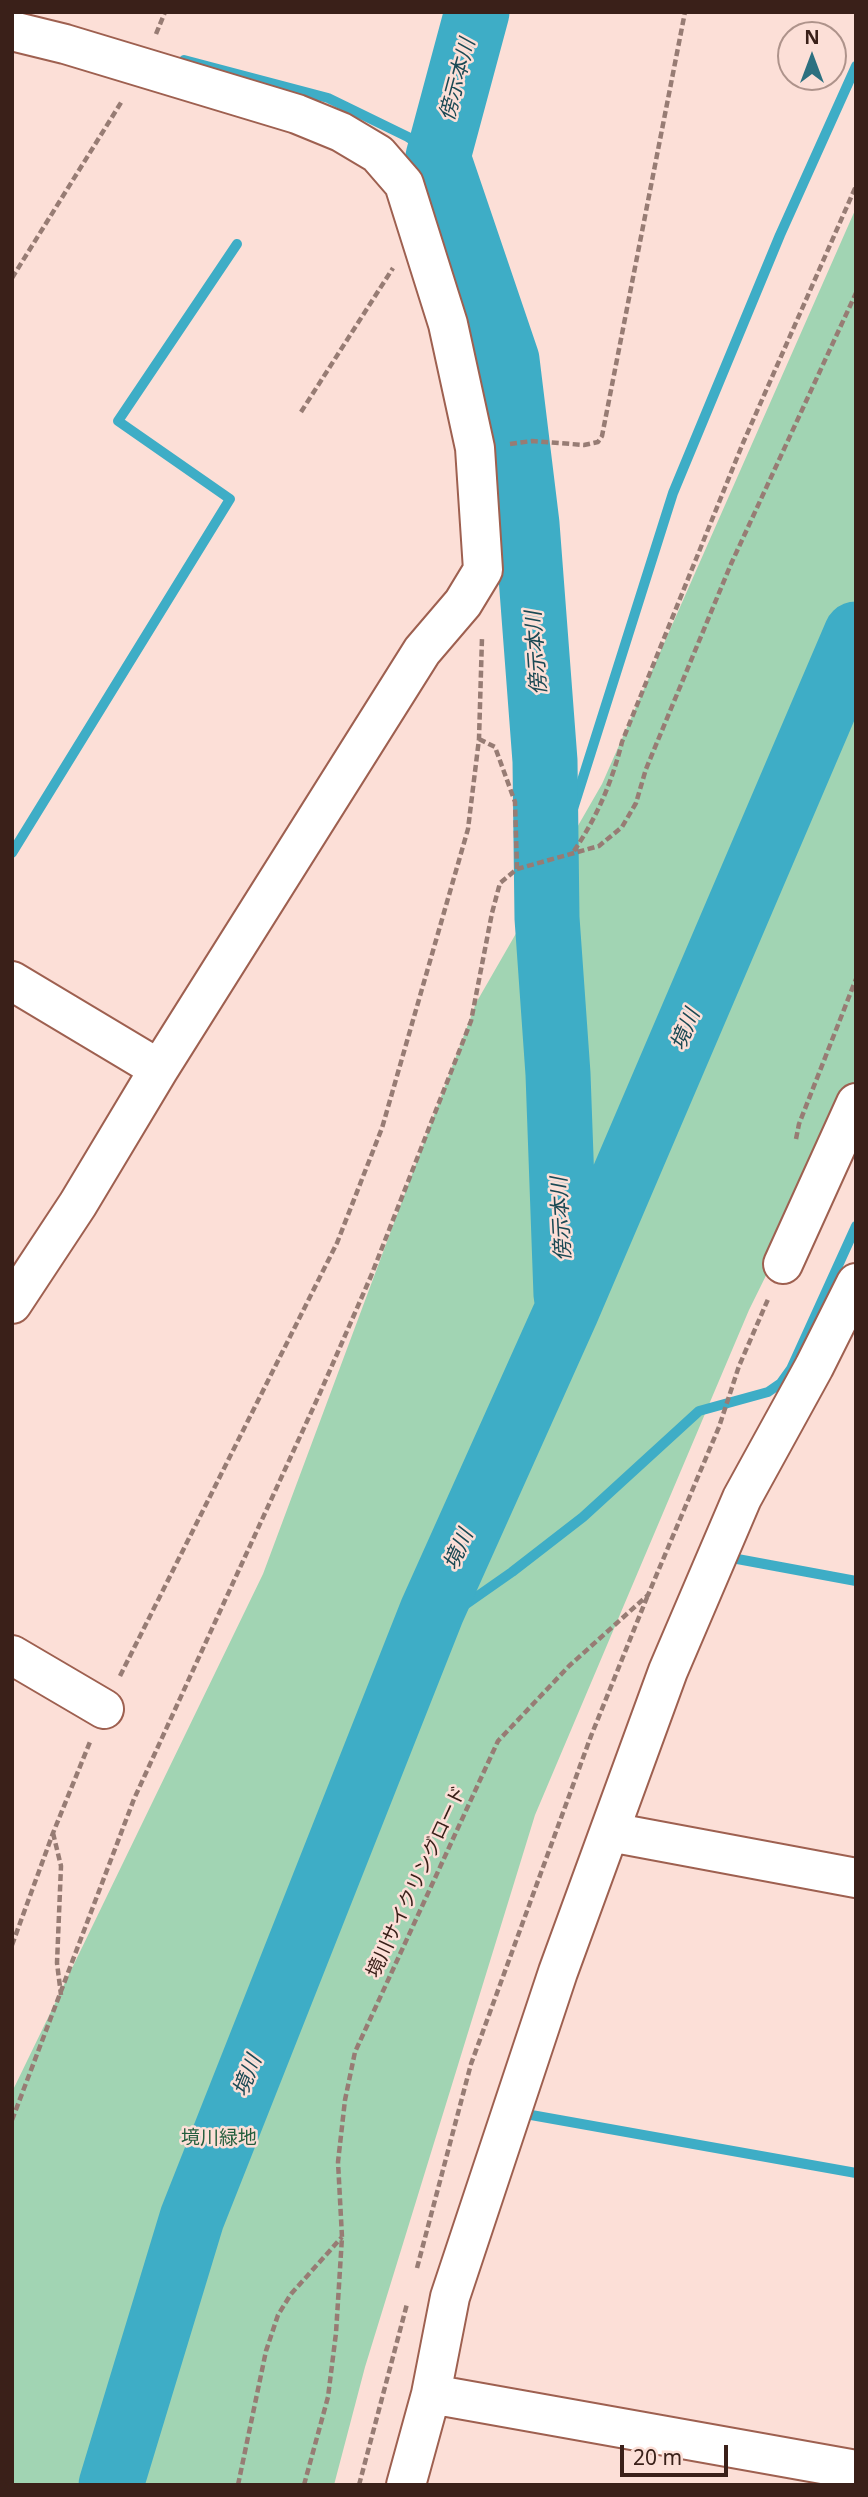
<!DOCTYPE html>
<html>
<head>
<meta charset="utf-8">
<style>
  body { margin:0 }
  #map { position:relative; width:868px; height:2497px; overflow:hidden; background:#fcdfd7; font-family:"Noto Sans",sans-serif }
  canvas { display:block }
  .frame { position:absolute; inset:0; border:14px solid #3a2019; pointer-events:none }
  .north { position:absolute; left:777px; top:21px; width:70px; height:70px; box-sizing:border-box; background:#fcdfd7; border:2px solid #ae938b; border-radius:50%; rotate:0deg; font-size:19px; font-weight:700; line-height:28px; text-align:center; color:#3a2019 }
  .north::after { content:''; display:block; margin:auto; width:24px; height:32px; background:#2c7080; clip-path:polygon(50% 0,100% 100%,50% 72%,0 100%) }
  .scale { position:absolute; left:620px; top:2445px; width:108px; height:32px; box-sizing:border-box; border:4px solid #3a2019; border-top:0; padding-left:9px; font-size:21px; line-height:24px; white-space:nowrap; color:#3a2019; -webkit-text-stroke:5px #fcdfd7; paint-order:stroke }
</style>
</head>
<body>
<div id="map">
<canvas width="868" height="2497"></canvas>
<div class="frame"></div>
<div class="north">N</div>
<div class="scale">20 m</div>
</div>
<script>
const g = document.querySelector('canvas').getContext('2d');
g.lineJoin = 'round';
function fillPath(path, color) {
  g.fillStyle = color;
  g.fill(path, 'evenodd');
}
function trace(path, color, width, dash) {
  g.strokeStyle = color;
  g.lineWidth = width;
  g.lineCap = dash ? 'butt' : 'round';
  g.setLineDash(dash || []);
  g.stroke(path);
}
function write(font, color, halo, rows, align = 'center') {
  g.font = font + ' "Noto Sans","Noto Sans JP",sans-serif';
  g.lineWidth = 5;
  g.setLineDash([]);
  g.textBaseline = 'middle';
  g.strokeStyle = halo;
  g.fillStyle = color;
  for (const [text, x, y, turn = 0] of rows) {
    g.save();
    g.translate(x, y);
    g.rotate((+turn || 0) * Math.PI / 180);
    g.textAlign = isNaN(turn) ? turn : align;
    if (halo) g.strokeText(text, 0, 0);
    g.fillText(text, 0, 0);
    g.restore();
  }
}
const green = new Path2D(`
  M856,208V1093L749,1310L535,1815L365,2367L334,2485H12V2092L263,1574L476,1003L602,784Z`);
const stream = new Path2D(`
  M184,60L328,98L408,137L438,157
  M544,820L559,822L573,809L673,493L780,235L856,66
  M12,853L230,499L118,421L237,244
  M732,1558L856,1581
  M422,1635L512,1572L583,1517L699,1411L768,1392L781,1383L791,1369L856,1226
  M520,2113L856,2173`);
const river = new Path2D(`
  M477,12L438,157L507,360L527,524L545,761L547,918L558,1074L566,1295
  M111,2485L192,2218L432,1611L567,1310L856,634`);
const path = new Path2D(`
  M156,34L165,12
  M12,278L122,101
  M301,412L393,268
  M510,444L532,441L584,445L598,442L602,436L685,12
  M479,739L495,747L515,802L517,869
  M574,851C597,817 612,782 622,742L743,443L856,186
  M796,1139L799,1124L856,979
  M120,1676L337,1243L382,1128L468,829L479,739L482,638
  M53,1833L61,1866L57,1963L61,1995
  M12,1945L53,1833L90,1742
  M12,2120L134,1799L320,1393L371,1276L471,1021L492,913L500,883L517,869L599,846L622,827L636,803L646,769L731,564L856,293
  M417,2268L471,2064L591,1736L648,1595
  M238,2485L266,2351L278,2315L291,2294L342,2237
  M304,2485L328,2397L336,2333L342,2237L338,2162L345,2100L355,2052L498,1741L569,1666L648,1595L719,1427L739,1366L769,1297
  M359,2485L407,2304`);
const minor = new Path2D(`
  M12,31L65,44L297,114L341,132L378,154L404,184L448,324L475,448L483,570L463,603L422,651L159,1069L78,1204L12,1304
  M12,981L159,1069
  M783,1264L856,1103
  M12,1655L104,1709
  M610,1832L856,1878
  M431,2394L856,2470
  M406,2485L431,2394L450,2297L558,1972L668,1671L742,1498L814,1367L856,1283`);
const streetNames = [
  ["境川サイクリングロード",417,1882,-65]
];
const parkNames = [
  ["境川緑地",219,2139]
];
const waterNames = [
  ["傍示本川",458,80,-75],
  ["傍示本川",537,653,-94],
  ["境川",686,1030,-67],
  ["傍示本川",562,1219,-93],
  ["境川",459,1550,-66],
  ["境川",248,2076,-68]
];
fillPath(green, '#a1d4b3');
trace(stream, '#3eadc6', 10);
trace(river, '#3eadc6', 65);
trace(minor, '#9e6050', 42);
trace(path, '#977c74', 4.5, [7, 3.5]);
trace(minor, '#fff', 38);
write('19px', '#3a2019', '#fcdfd7', streetNames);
write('19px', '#255e3e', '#fcdfd7', parkNames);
write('italic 21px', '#1a4954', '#fcdfd7', waterNames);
</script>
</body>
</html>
